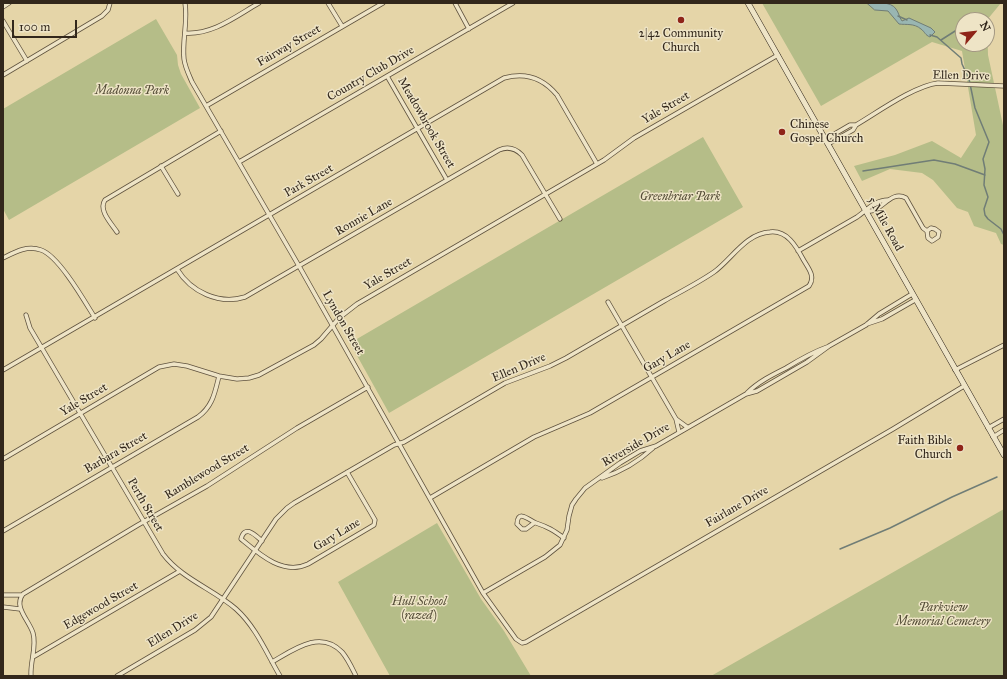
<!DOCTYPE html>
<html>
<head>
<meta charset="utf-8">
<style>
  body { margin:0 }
  #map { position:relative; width:1007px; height:679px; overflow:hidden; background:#e5d5a8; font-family:"IM FELL Great Primer",serif }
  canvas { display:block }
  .frame { position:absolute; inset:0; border:4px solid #32271b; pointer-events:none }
  .north { position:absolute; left:955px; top:12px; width:40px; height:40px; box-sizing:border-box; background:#eee4c6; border:1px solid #a39882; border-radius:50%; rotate:62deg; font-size:11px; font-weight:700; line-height:16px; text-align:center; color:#32271b }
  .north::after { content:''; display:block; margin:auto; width:14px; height:18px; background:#8f2418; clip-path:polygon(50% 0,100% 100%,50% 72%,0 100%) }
  .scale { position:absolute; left:12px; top:20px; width:65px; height:18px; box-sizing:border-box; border:2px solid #32271b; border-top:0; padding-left:5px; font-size:12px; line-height:14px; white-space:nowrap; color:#32271b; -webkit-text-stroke:3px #eee4c6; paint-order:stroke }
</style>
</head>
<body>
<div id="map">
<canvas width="1007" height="679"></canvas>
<div class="frame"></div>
<div class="north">N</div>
<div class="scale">100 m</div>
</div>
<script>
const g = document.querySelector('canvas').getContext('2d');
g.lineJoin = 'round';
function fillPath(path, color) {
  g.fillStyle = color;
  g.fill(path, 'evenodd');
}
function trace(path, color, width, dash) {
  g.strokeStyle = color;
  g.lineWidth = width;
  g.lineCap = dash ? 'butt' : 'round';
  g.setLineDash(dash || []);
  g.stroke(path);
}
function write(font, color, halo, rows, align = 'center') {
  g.font = font + ' "IM FELL Great Primer",serif';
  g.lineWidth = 3;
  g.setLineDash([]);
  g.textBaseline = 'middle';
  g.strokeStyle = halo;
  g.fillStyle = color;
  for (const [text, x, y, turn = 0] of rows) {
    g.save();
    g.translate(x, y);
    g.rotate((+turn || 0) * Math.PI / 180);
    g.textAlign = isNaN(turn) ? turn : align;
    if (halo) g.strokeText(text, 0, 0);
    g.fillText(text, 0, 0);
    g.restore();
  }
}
const green = new Path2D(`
  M762,3H1001L987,20L988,55L1004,130V245L1001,244L996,233L974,226L968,212L957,208L933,180L922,173L890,169L862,181L854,166L895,155L932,141L961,158L976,135L962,51L932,42L821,106ZM963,20H987V44H963Z
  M156,19L177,55L178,65L181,74L200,108L9,220L3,209V109Z
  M703,137L743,207L389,413L350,343Z
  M1004,509V676H711Z
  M437,523L481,599L504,631L531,676H390L338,582Z`);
const water = new Path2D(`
  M867,3C876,3 891,1 896,9C899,13 899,17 902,21L909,18L931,28L935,32L930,37C925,35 925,32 921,29C914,23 906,25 899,24L888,11L875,10Z`);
const stream = new Path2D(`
  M898,16L907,20
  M930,35L937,37L961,58L962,64L969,79L975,108L989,142L983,159L985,169L984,185L988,197L984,209L985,215L988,219L1001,229L1004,235
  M941,40L963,26
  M863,171L934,160L955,164L985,175
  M840,549L890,528L952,497L997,477`);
const minor = new Path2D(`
  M185,3C188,22 182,40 184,59C185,67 189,75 192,82L299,266L483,593L516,639L522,643L526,642L893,429L964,386
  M328,3L342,26
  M455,3L469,29
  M3,7L9,3
  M3,21L27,61
  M185,33C213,35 236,16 259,3
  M3,75L102,16L108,10L110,3
  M387,76L447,180
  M206,106L383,3
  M856,125C878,112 914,86 938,83L1004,86
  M826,139L850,125H856L853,130L828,144
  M239,162L513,3
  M161,166L178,194
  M866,211C881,214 890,189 906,198L923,228L927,231L928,238L932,241L938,237L939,232L935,229L931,228L927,231
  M117,232C111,223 98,210 105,200L221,131
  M798,251L857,217C867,210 875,200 888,200
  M3,258C15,252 27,245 41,250C59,256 85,302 95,318
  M177,269C191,292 219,305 245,297L499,150C508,146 515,148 522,155L560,219
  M608,302L676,419
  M26,315L30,328L163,554C182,579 213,589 236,609C256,627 267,654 280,676
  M867,324L882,319L915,300
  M3,370L504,78C525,72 543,78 557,95L597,164
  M955,370L1004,345
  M747,393C758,382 772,375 786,368C799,360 813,352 827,347
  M988,428L1004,419
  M679,432L676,419L687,427
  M993,437L1004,430
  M3,459L159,367L174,364L187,366L219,376L237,379L249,378L259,375L314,345L321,339L339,318L357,304L604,160L634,138L778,55
  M602,478C620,472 639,461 653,448
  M534,523L526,529H522L517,524C518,508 530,521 536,523C548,527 553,530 564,538
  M3,531L198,417C213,406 215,392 219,376
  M262,541C255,535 245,524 241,539C259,554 283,576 308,564L374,525L375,520L347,472
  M483,593L545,557L560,545L567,530L569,516L572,505L576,499L585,488L620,463L640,451L656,446L746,394L757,391L807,362L829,346L866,325L879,314L912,294
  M3,595H22
  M3,607L20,609
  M33,657L180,571
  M272,662C293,650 320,629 342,652C348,659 352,668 356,676
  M31,676C30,661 37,647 33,633C29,620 13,607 23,594L138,525L207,486L297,428L368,387
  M117,676L195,630L211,617L276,519L287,508L294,503L394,445L404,442L505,383L550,366L566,358C599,339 631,320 664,301C680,292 698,283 714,272C731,260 746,233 770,232C787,230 796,246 803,259C808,268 816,276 809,286L590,413L534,437L430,498`);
const secondary = new Path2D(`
  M748,3L1004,455`);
const markers = [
  [681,20,4,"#8f2418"],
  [782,132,4,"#8f2418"],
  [960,448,4,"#8f2418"]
];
const poiNames = [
  ["2|42 Community",681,34],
  ["Church",681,48],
  ["Chinese",790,125,"left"],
  ["Gospel Church",790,139,"left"],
  ["Faith Bible",952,441,"right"],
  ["Church",952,455,"right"]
];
const streetNames = [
  ["Fairway Street",289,46,-30],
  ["Country Club Drive",371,74,-30],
  ["Ellen Drive",961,76,1],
  ["Yale Street",666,108,-30],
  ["Meadowbrook Street",426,123,60],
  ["Park Street",309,181,-30],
  ["Ronnie Lane",364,217,-30],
  ["5 Mile Road",885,224,61],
  ["Yale Street",388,274,-30],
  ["Lyndon Street",343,323,60],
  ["Gary Lane",667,357,-30],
  ["Ellen Drive",519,368,-23],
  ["Yale Street",84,400,-31],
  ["Riverside Drive",636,445,-30],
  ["Barbara Street",116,453,-30],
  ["Ramblewood Street",207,472,-31],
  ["Perth Street",145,505,60],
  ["Fairlane Drive",737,507,-30],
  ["Gary Lane",337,535,-31],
  ["Edgewood Street",101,606,-30],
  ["Ellen Drive",173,630,-32]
];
const parkNames = [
  ["Madonna Park",132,91],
  ["Greenbriar Park",680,197],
  ["Hull School",419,602],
  ["(razed)",419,616],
  ["Parkview",943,608],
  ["Memorial Cemetery",943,622]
];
fillPath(green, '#b5bd88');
fillPath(water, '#99b6b2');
trace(water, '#707d76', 1);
trace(stream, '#707d76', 1.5);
trace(minor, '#5f523e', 5);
trace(secondary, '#32271b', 6);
trace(minor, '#eee4c6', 3.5);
trace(secondary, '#eee4c6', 5);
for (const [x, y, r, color] of markers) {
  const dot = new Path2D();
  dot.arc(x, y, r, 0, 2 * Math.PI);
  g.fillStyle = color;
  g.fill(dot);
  trace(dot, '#eee4c6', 1.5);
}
write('12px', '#32271b', '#eee4c6', poiNames);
write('12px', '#32271b', '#eee4c6', streetNames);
write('italic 12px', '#534c36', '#eee4c6', parkNames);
</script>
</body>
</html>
